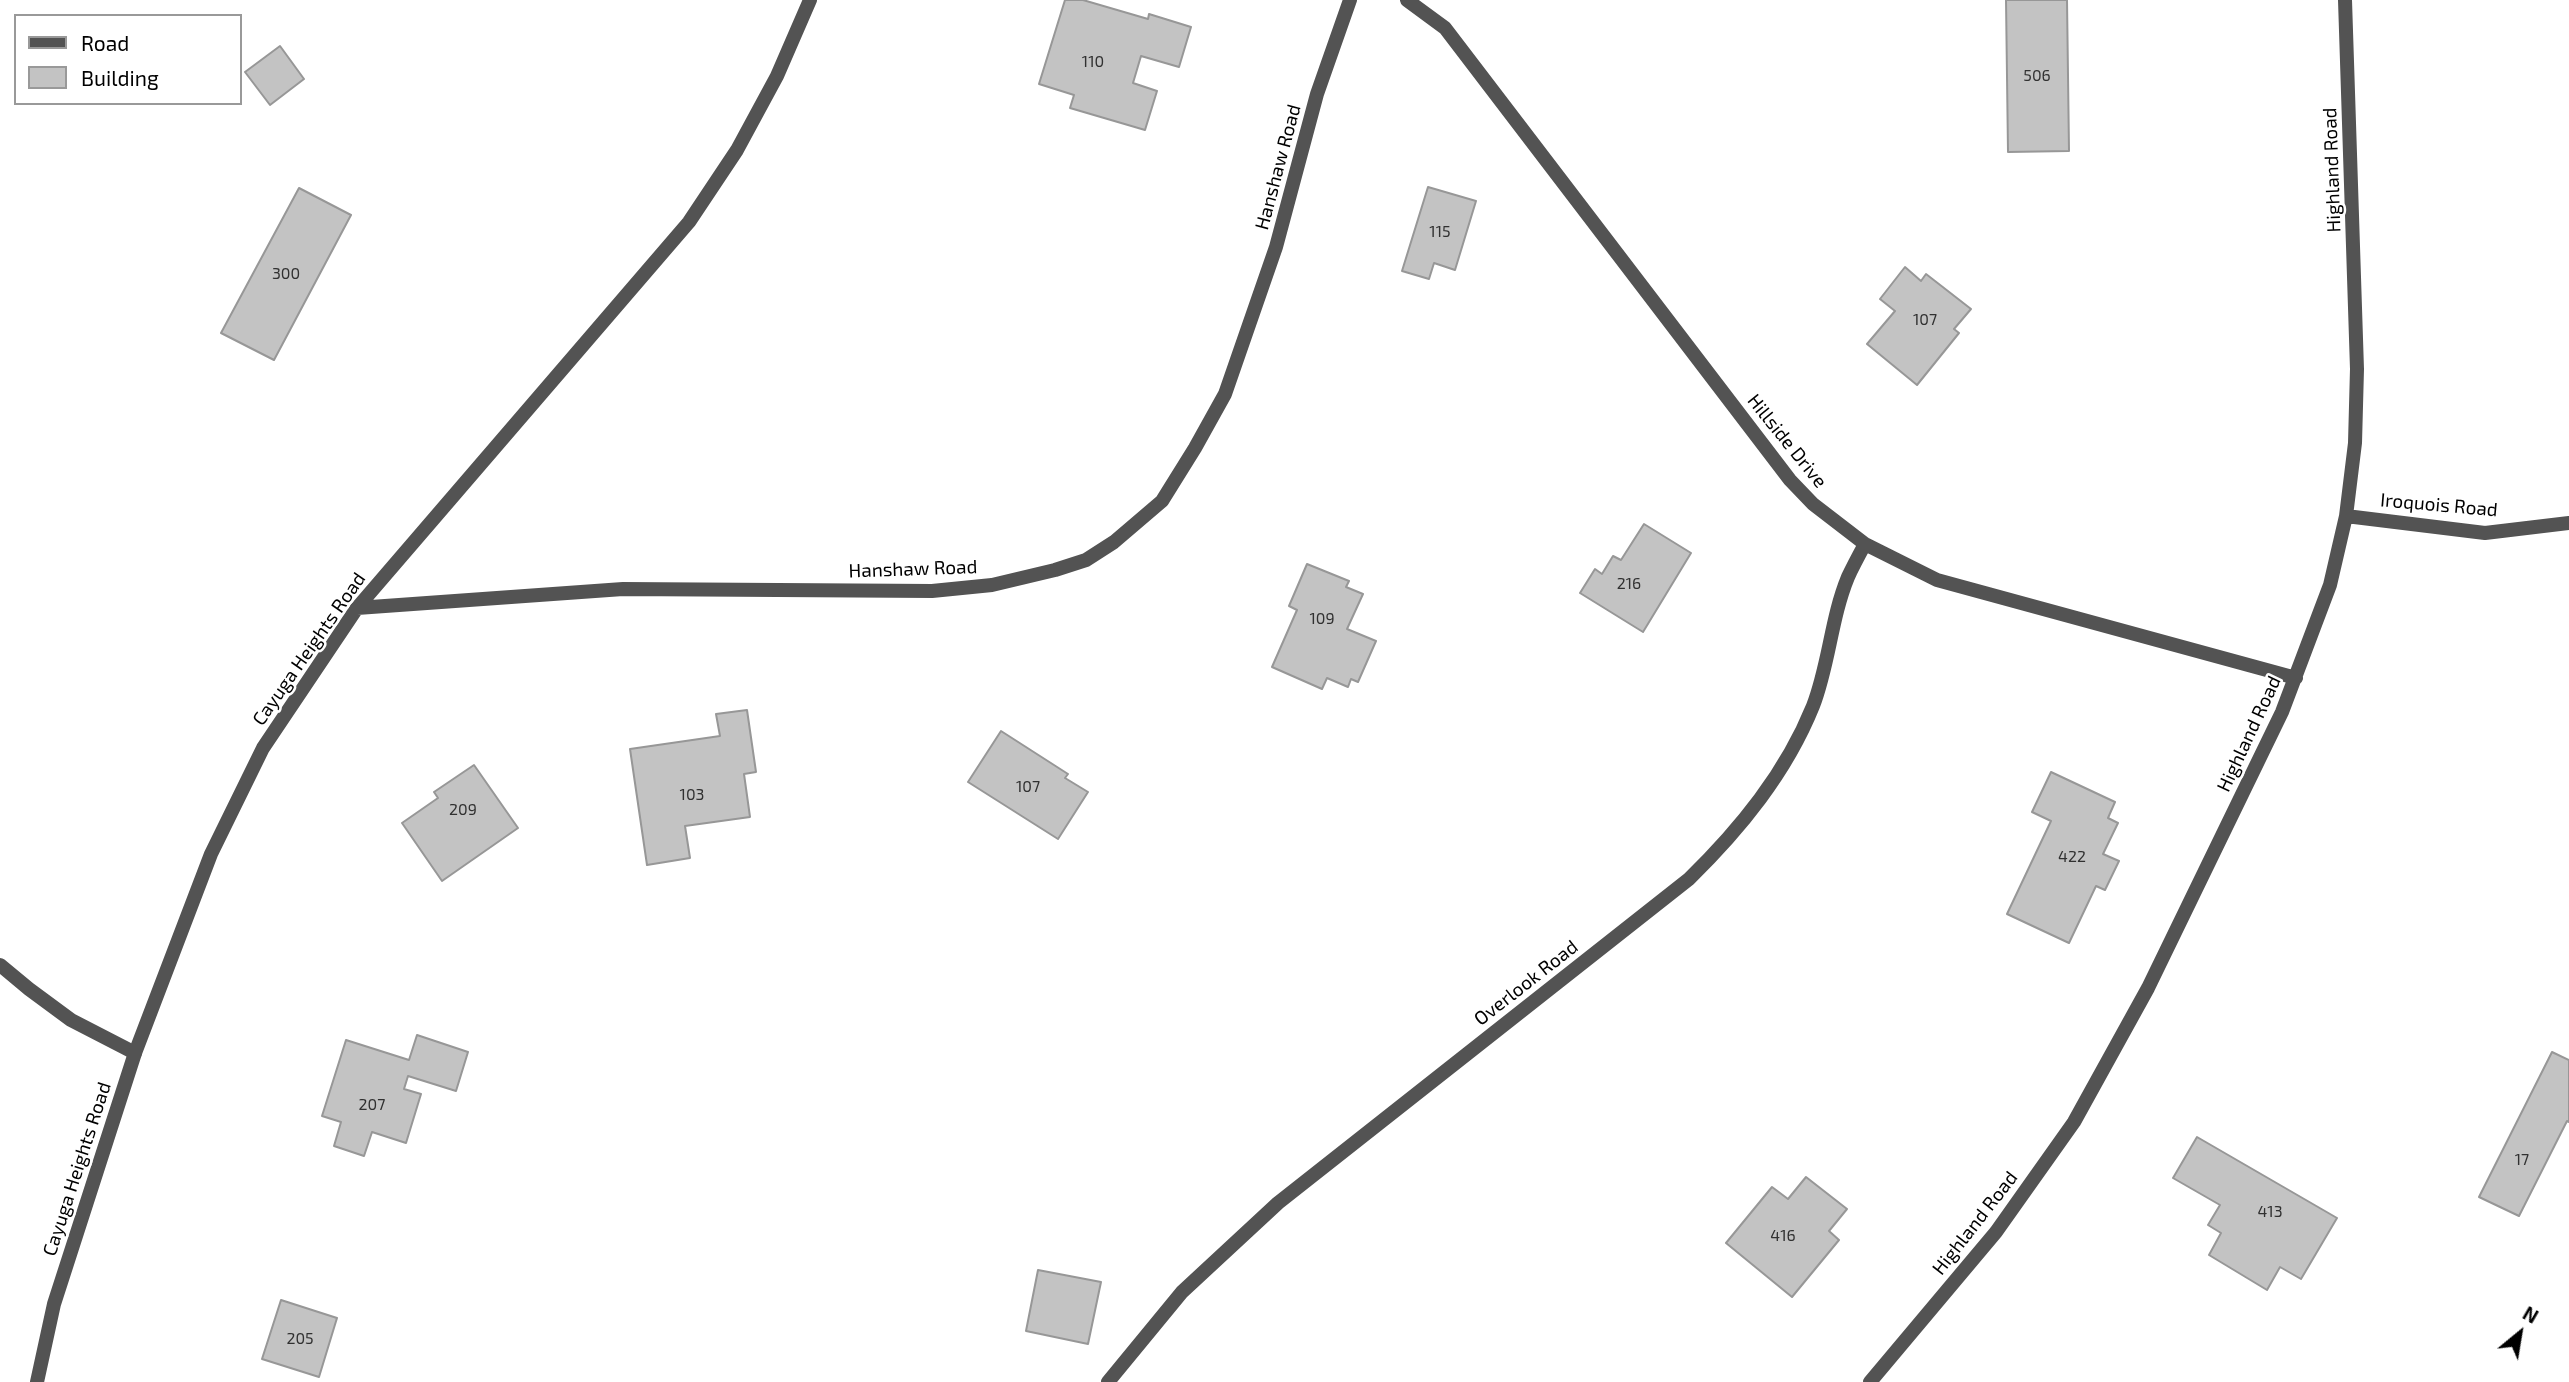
<!DOCTYPE html>
<html>
<head>
<meta charset="utf-8">
<style>
  body { margin:0 }
  #map { position:relative; width:2569px; height:1382px; overflow:hidden; background:#fff; font-family:"Exo 2",sans-serif }
  canvas { display:block }
  .legend { position:absolute; left:14px; top:14px; width:228px; height:91px; box-sizing:border-box; background:#fff; border:2px solid #999; margin:0; padding:9px 12px; list-style:none; font-size:21px; color:#000 }
  .legend li { display:flex; align-items:center; gap:14px; height:35px }
  .legend b { width:35px; border:2px solid #999 }
  .north { position:absolute; left:2485px; top:1298px; width:70px; height:70px; -webkit-text-stroke:5px #fff; paint-order:stroke; rotate:30deg; font-size:19px; font-weight:700; line-height:28px; text-align:center; color:#000 }
  .north::after { content:''; display:block; margin:auto; width:24px; height:32px; background:#000; clip-path:polygon(50% 0,100% 100%,50% 72%,0 100%) }
</style>
</head>
<body>
<div id="map">
<canvas width="2569" height="1382"></canvas>
<ul class="legend">
<li><b style="height:9px;background:#535353"></b>Road</li>
<li><b style="height:19px;background:#c3c3c3"></b>Building</li>
</ul>
<div class="north">N</div>
</div>
<script>
const g = document.querySelector('canvas').getContext('2d');
g.lineJoin = 'round';
function fillPath(path, color) {
  g.fillStyle = color;
  g.fill(path, 'evenodd');
}
function trace(path, color, width, dash) {
  g.strokeStyle = color;
  g.lineWidth = width;
  g.lineCap = dash ? 'butt' : 'round';
  g.setLineDash(dash || []);
  g.stroke(path);
}
function write(font, color, halo, rows, align = 'center') {
  g.font = font + ' "Exo 2",sans-serif';
  g.lineWidth = 5;
  g.setLineDash([]);
  g.textBaseline = 'middle';
  g.strokeStyle = halo;
  g.fillStyle = color;
  for (const [text, x, y, turn = 0] of rows) {
    g.save();
    g.translate(x, y);
    g.rotate((+turn || 0) * Math.PI / 180);
    g.textAlign = isNaN(turn) ? turn : align;
    if (halo) g.strokeText(text, 0, 0);
    g.fillText(text, 0, 0);
    g.restore();
  }
}
const building = new Path2D(`
  M1065,0H1083L1148,19L1149,14L1191,27L1179,67L1141,56L1133,83L1157,91L1145,130L1070,108L1074,95L1039,84Z
  M2006,0H2067L2069,151L2008,152Z
  M280,46L304,79L270,105L245,72Z
  M1428,187L1476,201L1455,270L1434,263L1429,279L1402,271Z
  M299,188L351,215L274,360L221,333Z
  M1905,267L1921,281L1926,274L1971,309L1954,329L1959,333L1917,385L1867,344L1895,311L1880,299Z
  M1644,524L1691,553L1643,632L1580,593L1595,569L1602,574L1613,556L1621,560Z
  M1307,564L1349,581L1346,587L1363,594L1347,629L1376,641L1358,682L1351,679L1348,687L1327,678L1322,689L1272,667L1297,610L1289,606Z
  M747,710L756,772L744,774L750,817L685,826L690,858L647,865L630,749L720,736L716,714Z
  M1001,731L1068,774L1065,778L1088,792L1058,839L968,782Z
  M474,765L518,828L442,881L402,823L438,798L434,792Z
  M2051,772L2115,802L2108,818L2118,823L2103,854L2119,861L2105,890L2096,886L2069,943L2007,914L2051,821L2032,812Z
  M417,1035L468,1052L456,1091L408,1076L404,1089L421,1094L406,1143L372,1132L364,1156L334,1146L341,1122L322,1116L346,1040L409,1060Z
  M2552,1052L2569,1060V1122L2567,1121L2519,1216L2479,1197Z
  M2197,1137L2337,1218L2301,1279L2280,1267L2267,1290L2209,1255L2221,1233L2208,1225L2220,1205L2173,1178Z
  M1806,1177L1847,1209L1829,1231L1839,1240L1792,1297L1726,1243L1772,1187L1788,1199Z
  M1038,1270L1101,1282L1088,1344L1026,1331Z
  M281,1300L337,1318L319,1377L262,1359Z`);
const minor = new Path2D(`
  M1407,0L1445,28L1790,480L1813,504L1865,544L1937,580L2296,678
  M2346,516L2485,533L2569,523
  M0,965L29,989L71,1020L135,1053
  M1108,1382L1182,1292L1278,1203L1689,879C1740,829 1786,773 1813,706C1829,665 1831,618 1848,577C1853,566 1859,555 1865,544
  M1870,1382L1996,1232L2074,1122L2148,988L2282,712L2330,585L2346,516L2355,443L2357,369L2345,0`);
const tertiary = new Path2D(`
  M357,608L623,589L932,591L992,585L1055,570L1086,560L1114,542L1162,501L1195,448L1225,394L1276,247L1317,94L1350,0
  M37,1382L54,1304L135,1053L211,854L263,748L357,608L689,222L737,150L777,76L810,0`);
const numberNames = [
  ["110",1093,62],
  ["506",2037,76],
  ["115",1440,232],
  ["300",286,274],
  ["107",1925,320],
  ["216",1629,584],
  ["109",1322,619],
  ["107",1028,787],
  ["103",692,795],
  ["209",463,810],
  ["422",2072,857],
  ["207",372,1105],
  ["17",2522,1160],
  ["413",2270,1212],
  ["416",1783,1236],
  ["205",300,1339]
];
const streetNames = [
  ["Hanshaw Road",1278,167,-75],
  ["Highland Road",2332,170,-92],
  ["Hillside Drive",1787,441,51],
  ["Iroquois Road",2439,505,5],
  ["Hanshaw Road",913,569,-2],
  ["Cayuga Heights Road",309,649,-55],
  ["Highland Road",2249,734,-65],
  ["Overlook Road",1526,983,-38],
  ["Cayuga Heights Road",77,1169,-72],
  ["Highland Road",1975,1223,-52]
];
fillPath(building, '#c3c3c3');
trace(building, '#979797', 2);
trace(minor, '#535353', 14);
trace(tertiary, '#535353', 14);
write('16px', '#313131', null, numberNames);
write('19px', '#000', '#fff', streetNames);
</script>
</body>
</html>
